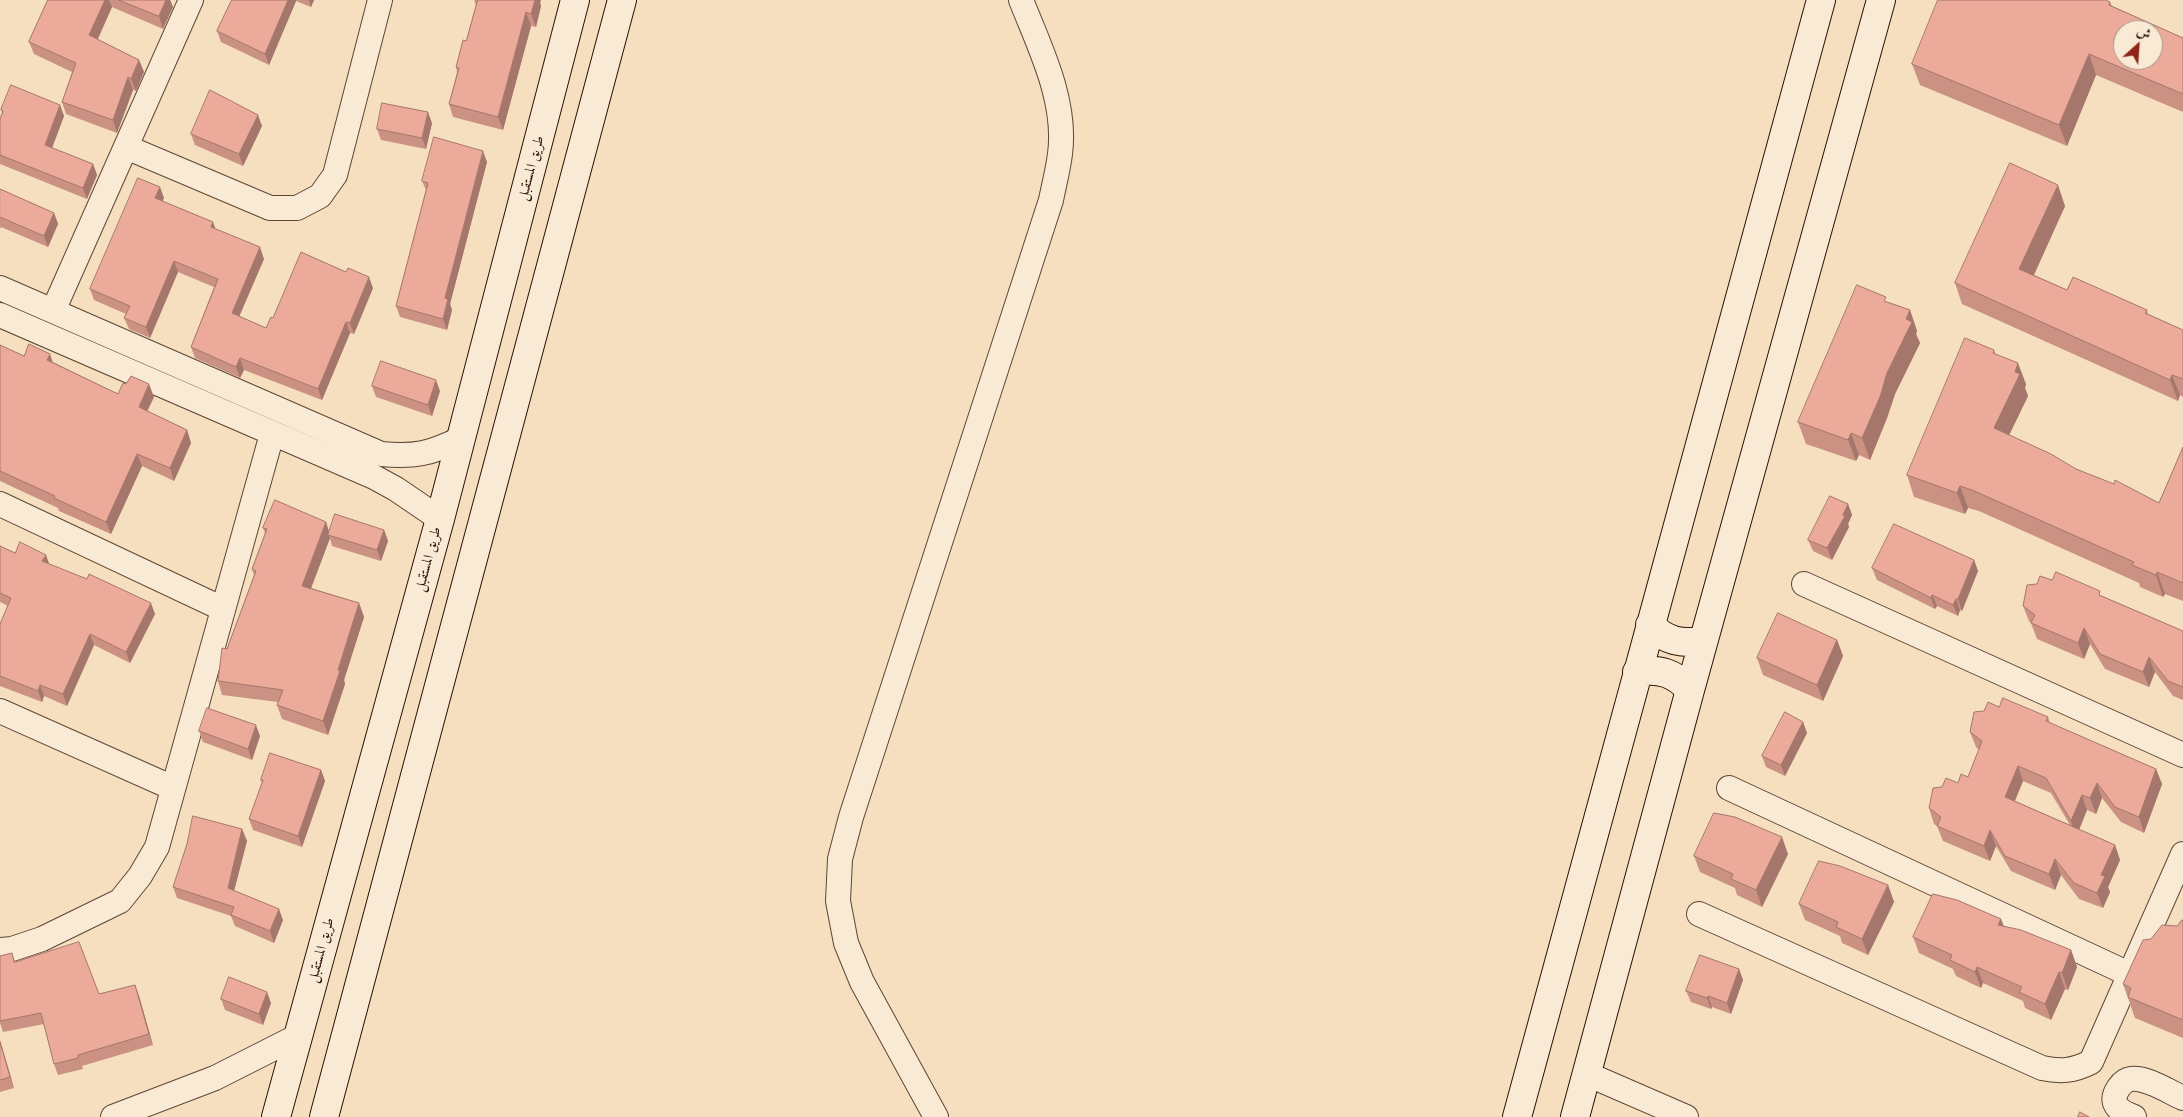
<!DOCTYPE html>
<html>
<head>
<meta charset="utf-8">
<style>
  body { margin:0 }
  #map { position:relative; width:2183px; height:1117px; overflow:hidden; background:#f5dfbf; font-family:"Libre Caslon Text",Amiri,serif }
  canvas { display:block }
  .north { position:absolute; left:2113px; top:20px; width:50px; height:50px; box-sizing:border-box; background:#f8ead5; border:1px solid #a69481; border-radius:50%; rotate:26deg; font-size:14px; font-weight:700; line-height:20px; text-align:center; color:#2c1204 }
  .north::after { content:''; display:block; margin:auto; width:18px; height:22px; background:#8f2418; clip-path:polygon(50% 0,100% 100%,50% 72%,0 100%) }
</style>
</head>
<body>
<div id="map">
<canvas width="2183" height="1117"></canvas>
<div class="north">ش</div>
</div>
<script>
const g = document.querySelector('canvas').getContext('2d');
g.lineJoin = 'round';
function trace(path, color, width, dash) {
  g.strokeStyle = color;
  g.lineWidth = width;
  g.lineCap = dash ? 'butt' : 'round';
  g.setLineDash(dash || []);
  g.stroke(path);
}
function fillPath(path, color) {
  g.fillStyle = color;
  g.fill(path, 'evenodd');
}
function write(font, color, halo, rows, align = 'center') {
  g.font = font + ' "Libre Caslon Text",Amiri,serif';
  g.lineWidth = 4;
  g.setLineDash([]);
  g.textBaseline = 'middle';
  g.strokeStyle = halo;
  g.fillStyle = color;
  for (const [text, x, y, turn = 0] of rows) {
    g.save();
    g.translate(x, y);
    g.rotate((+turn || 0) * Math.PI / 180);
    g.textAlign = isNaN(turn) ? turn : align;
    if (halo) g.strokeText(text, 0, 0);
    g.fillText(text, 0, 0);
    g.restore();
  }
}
const street = new Path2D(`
  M126,147L270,208H297L320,196L335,175L380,0
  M0,288L381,454C414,457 430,454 460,439
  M53,311L191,0
  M0,315L374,477L396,489L440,519
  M0,504L223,609
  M1804,584L2183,755
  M0,711L173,788
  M1729,788L2129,974
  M1699,914L2042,1068C2061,1072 2073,1071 2091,1062L2183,854
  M0,950L12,949L42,939L120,901L140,876L157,847L272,434
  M1587,1074L1686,1117
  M113,1117L215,1078L296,1037
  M936,1117L862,982L846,943L838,901L840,859L851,817L1051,200C1054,185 1058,170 1060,154C1067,101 1040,48 1021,0
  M2134,1117C2127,1114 2118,1111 2115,1103C2112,1094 2122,1080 2131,1079C2147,1077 2169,1092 2183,1098`);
const secondary = new Path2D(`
  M1650,625C1666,641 1682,645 1703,640
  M1637,672C1659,668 1675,673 1690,690
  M276,1117L440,519L575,0
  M324,1117L622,0
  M1517,1117L1821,0
  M1575,1117L1690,690L1881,0`);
const wall = new Path2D(`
  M48,0H170L173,7L163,29L112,7L97,39L139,60L144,72L136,91L133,90L117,133L66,114L62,102L72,72L34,54L29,42Z
  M232,0H314L311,7L296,1L269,65L221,42L217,31Z
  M474,0H541L540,2L541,6L536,27L531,26L503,130L453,117L449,104L457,72L456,67L466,41L476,5Z
  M2110,2L2112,6L2183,38V112L2096,75L2067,146L1920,85L1912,64Z
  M60,105L64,116L52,148L93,164L97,175L87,199L0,164V119L2,113L1,110Z
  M432,123L426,149L381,140L377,129Z
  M262,126L243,166L195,145L191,134Z
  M487,162L450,304L452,310L447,330L400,317L396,306L426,190L422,181Z
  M0,189L54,213L58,224L48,247L1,227L0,229Z
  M164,198L162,201L213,222L215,229L264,259L239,316L266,328L273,318L373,288L354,334L350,333L322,400L244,370L240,378L195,358L191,347L214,287L178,272L150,338L129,329L124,318L126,314L94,300L90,289Z
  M2065,206L2034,275L2067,290L2147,310L2148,314L2183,330V397L2180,395L2178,401L1962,304L1955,283Z
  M1888,302L1910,310L1917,331L1916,334L1920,343L1895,394L1887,418L1870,460L1859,455L1856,461L1806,444L1798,422Z
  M0,345L24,356L53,362L118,394L154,397L147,411L187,430L191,443L174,481L142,466L111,534L59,511L58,508L0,481Z
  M1994,350L1996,355L2026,384L2025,388L2028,396L2009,435L2076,469L2159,503L2183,447V601L2165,594L2163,597L2140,587L2139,583L1979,511L1968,508L1965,514L1914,497L1907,475Z
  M372,386L440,391L432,416L376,397Z
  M1848,504L1852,515L1848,524L1849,527L1832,560L1813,551L1808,540Z
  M326,522L329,532L384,530L388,541L381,561L332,546L330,538L311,588L359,603L364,617L344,680L345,684L328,735L282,719L277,705L278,702L222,695L218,681L227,649L254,575L252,569L265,533L263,528Z
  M0,546L15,553L49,564L155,614L130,663L94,645L67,706L44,696L42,702L0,686V624L8,606L0,602Z
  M1974,560L1978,571L1962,611L1960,610L1958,616L1937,606L1935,609L1877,580L1872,568Z
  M2052,580L2102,596L2183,631V700L2173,696L2155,672L2149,687L2105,669L2090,644L2084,659L2037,639L2031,623L2029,621L2023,606L2037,584Z
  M1837,640L1843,656L1823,701L1763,675L1757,658Z
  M1999,707L2048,717L2050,723L2156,769L2162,784L2144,833L2121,822L2102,798L2096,814L2087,810L2079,830L2115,845L2120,860L2108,887L2110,892L2103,908L2079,899L2061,875L2055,890L2011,871L1996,846L1990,861L1943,841L1937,826L1934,824L1929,808L1942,787L1958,783L1968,777L1979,750L1976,747L1970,732L1984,711ZM2023,781L2051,793L2070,825L2015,801Z
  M1803,722L1807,733L1785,776L1766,767L1762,756Z
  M199,731L260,736L252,760L203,742Z
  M321,770L325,781L302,847L253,830L249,819L262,783L261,780Z
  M242,829L247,841L234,890L283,920L274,943L235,926L231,916L177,898L173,887Z
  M1788,854L1762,907L1737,895L1735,888L1700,872L1694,856Z
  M1888,885L1894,902L1868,955L1842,943L1840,936L1805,920L1799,904Z
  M2001,919L2004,927L2071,950L2077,967L2068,990L2065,989L2051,1020L2025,1008L2023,1001L1983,983L1981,988L1956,976L1953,969L1919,953L1913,937Z
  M2183,921V1038L2135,1018L2123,984L2151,939L2177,926Z
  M12,953L15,962L99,994L135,985L139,996L153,1045L82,1066L83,1069L58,1075L54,1064L44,1024L3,1032L0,1023V956Z
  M1739,969L1743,980L1731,1014L1712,1007L1711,1009L1691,1002L1686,991Z
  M221,999L271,1003L263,1025L225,1010Z
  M0,1040L14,1088L0,1092Z`);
const shadedWall = new Path2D(`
  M105,0H109L112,7L94,48L89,35Z
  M166,0H170L173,7L163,29L159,16Z
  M288,0H296V1L269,65L265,54Z
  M309,0H314L311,7Z
  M535,0H541L540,2L541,6L536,27L531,14Z
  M526,12L531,26L503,130L498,117Z
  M2089,54L2096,75L2067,146L2059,125Z
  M139,60L144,72L136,91L131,79Z
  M128,77L133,90L117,133L113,120Z
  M60,105L64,116L49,156L45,145Z
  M428,112L432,123L426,149L422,138Z
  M258,115L262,126L243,166L239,154Z
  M483,151L487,162L450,304L452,310L447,330L443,319L445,298Z
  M93,164L97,175L87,199L83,188Z
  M2058,185L2065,206L2027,290L2019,269Z
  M160,187L164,198L159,209L155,198Z
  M54,213L58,224L48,247L44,236Z
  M213,222L217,233L211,227Z
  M260,247L264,259L236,324L232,313Z
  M174,261L178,272L150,338L146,327Z
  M369,277L373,288L354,334L350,323Z
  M1910,310L1917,331L1916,334L1920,343L1895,394L1887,418L1870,460L1862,438Z
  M346,322L350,333L322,400L318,389Z
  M50,354L54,366L47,360Z
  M240,358L244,370L240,378L236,367Z
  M2018,363L2026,384L2025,388L2028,396L2002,450L1994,428Z
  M2172,375L2180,395L2178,401L2170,380Z
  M436,380L440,391L432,416L428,405Z
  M149,384L154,397L143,420L139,407Z
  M187,430L191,443L174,481L170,468Z
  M1851,433L1859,455L1856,461L1848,440Z
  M137,454L142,466L111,534L106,522Z
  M1960,486L1968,508L1965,514L1957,493Z
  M1848,504L1852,515L1848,524L1849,527L1832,560L1827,548Z
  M326,522L330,535H328L330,538L307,599L302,586Z
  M384,530L388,541L381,561L377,550Z
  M46,555L50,566L42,561Z
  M1974,560L1978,571L1962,611L1958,599Z
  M2157,572L2165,594L2163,597L2156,575Z
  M1932,595L1937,606L1935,609L1931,598Z
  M1956,599L1960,610L1958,616L1953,605Z
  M151,603L155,614L130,663L126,652Z
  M359,603L364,617L344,680L345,684L328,735L323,721Z
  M2084,628L2090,644L2084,659L2078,643Z
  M90,634L94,645L67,706L63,694Z
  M1837,640L1843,656L1823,701L1817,685Z
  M2149,657L2155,672L2149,687L2143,672Z
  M40,685L44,696L42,702L38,691Z
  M1803,722L1807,733L1785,776L1781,765Z
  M256,725L260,736L252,760L248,749Z
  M2018,766L2023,781L2010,812L2005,797Z
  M2156,769L2162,784L2144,833L2139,817Z
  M321,770L325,781L302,847L298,836Z
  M2097,783L2102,798L2096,814L2090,798Z
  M2082,795L2087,810L2076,837L2071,821Z
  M242,829L247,841L232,899L228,888Z
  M1990,830L1996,846L1990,861L1984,846Z
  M1782,837L1788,854L1762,907L1756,890Z
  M2115,845L2120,860L2108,887L2110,892L2103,908L2097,893L2101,875Z
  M2055,859L2061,875L2055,890L2049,874Z
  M1888,885L1894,902L1868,955L1862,939Z
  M279,909L283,920L274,943L270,931Z
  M2001,919L2007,935L1998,925Z
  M2071,950L2077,967L2068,990L2062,973Z
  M1977,967L1983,983L1981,988L1975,972Z
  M1739,969L1743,980L1731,1014L1727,1003Z
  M2059,972L2065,989L2051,1020L2045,1004Z
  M135,985L139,996L153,1045L149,1034Z
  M267,992L271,1003L263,1025L259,1014Z
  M1708,996L1712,1007L1711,1009L1707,998Z
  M0,1040L14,1088L10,1077Z`);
const building = new Path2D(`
  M48,0H105L89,35L139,60L131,79L128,77L113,120L62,102L76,63L29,42Z
  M119,0H166L159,16Z
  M232,0H288L265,54L217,31Z
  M478,0H535L531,14L526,12L498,117L449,104L459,68L456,67L463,40L466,41Z
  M1938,0H2106L2110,2L2109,5L2183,38V94L2089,54L2059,125L1912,64ZM2123,30H2153V60H2123Z
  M11,85L60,105L45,145L93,164L83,188L0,155V119L3,111L1,110Z
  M210,90L258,115L239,154L191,134Z
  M382,103L428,112L422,138L377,129Z
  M434,137L483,151L445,298L448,299L443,319L396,306L428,183L422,181Z
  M2010,163L2058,185L2019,269L2067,290L2073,277L2147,310L2145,313L2183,330V379L2172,375L2170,380L1955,283Z
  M138,178L160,187L155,198L213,222L211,227L260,247L232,313L266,328L271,317L273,318L301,252L346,272L348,268L369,277L350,323L346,322L318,389L240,358L236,367L191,347L218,279L174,261L146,327L124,318L130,306L90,289Z
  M0,189L54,213L44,236L0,217Z
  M1857,285L1886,297L1884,301L1910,310L1906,319L1912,322L1887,373L1880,397L1862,438L1851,433L1848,440L1798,422Z
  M1965,338L1994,350L1993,353L2018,363L2015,372L2020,374L1994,428L2051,454L2076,469L2114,484L2115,480L2159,503L2183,447V583L2157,572L2156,575L2132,565L2134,562L1972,490L1960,486L1957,493L1907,475Z
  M29,344L50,354L47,360L118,394L123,383L126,384L131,376L149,384L139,407L187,430L170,468L137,454L106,522L54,498L55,496L0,471V345L24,356Z
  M381,361L436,380L428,405L372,386Z
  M1830,496L1848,504L1843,515L1845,516L1827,548L1808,540Z
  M275,500L326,522L302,586L359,603L338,670L340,671L323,721L277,705L283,690L218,681L222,648L227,649L256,571L252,569L267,529L263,528Z
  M335,514L384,530L377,550L328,535Z
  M1894,524L1974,560L1958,599H1956L1953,605L1932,595L1931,598L1872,568Z
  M20,542L46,555L42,561L87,579L89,574L151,603L126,652L90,634L63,694L40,685L38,691L0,676V624L11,598L0,593V546L15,553Z
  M2056,572L2100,591L2099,595L2183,631V687L2168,681L2149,657L2143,672L2100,654L2084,628L2078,643L2031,623L2035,615L2023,606L2027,585L2037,584L2040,576L2052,580Z
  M1778,613L1837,640L1817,685L1757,658Z
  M2003,698L2048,717L2046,721L2156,769L2139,817L2115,807L2097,783L2090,798L2082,795L2071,821L2046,778L2018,766L2005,797L2115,845L2101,875L2105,876L2097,893L2074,883L2055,859L2049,874L2005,856L1990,830L1984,846L1937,826L1941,817L1929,808L1933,788L1942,787L1946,778L1958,783L1961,774L1968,777L1982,741L1970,732L1974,712L1984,711L1988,702L1999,707Z
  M207,708L256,725L248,749L199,731Z
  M1785,712L1803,722L1781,765L1762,756Z
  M270,753L321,770L298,836L249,819L263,780H261Z
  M1714,813L1735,817L1782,837L1756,890L1731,879L1733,874L1694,856Z
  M193,816L242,829L228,888L279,909L270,931L231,915L234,907L173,887L187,844Z
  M1819,861L1840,866L1888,885L1862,939L1836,927L1838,922L1799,904Z
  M1933,894L1957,900L2001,919L1998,925L2021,930L2071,950L2062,973L2059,972L2045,1004L2019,992L2022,987L1977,967L1975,972L1950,960L1952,955L1913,937Z
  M2182,920L2183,921V1020L2128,997L2131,988L2123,984L2143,940L2151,939L2162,925L2177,926Z
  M79,942L99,994L135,985L149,1034L78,1055V1058L54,1064L41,1013L0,1021V956L12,953L14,962Z
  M1700,955L1739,969L1727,1003L1708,996L1707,998L1686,991Z
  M229,977L267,992L259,1014L221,999Z
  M0,1042L10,1077L0,1080Z
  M2080,1112L2089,1117H2078Z`);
const streetNames = [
  ["طريق المستقبل",531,168,-75],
  ["طريق المستقبل",428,559,-75],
  ["طريق المستقبل",321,950,-75]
];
trace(street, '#5e4533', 26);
trace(secondary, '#2c1204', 30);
trace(street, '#f8ead5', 24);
trace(secondary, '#f8ead5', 28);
fillPath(wall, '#cb9284');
fillPath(shadedWall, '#a5776c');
fillPath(building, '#ecaa9a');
trace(building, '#a5776c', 1);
write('14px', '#2c1204', '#f8ead5', streetNames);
</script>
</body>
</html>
